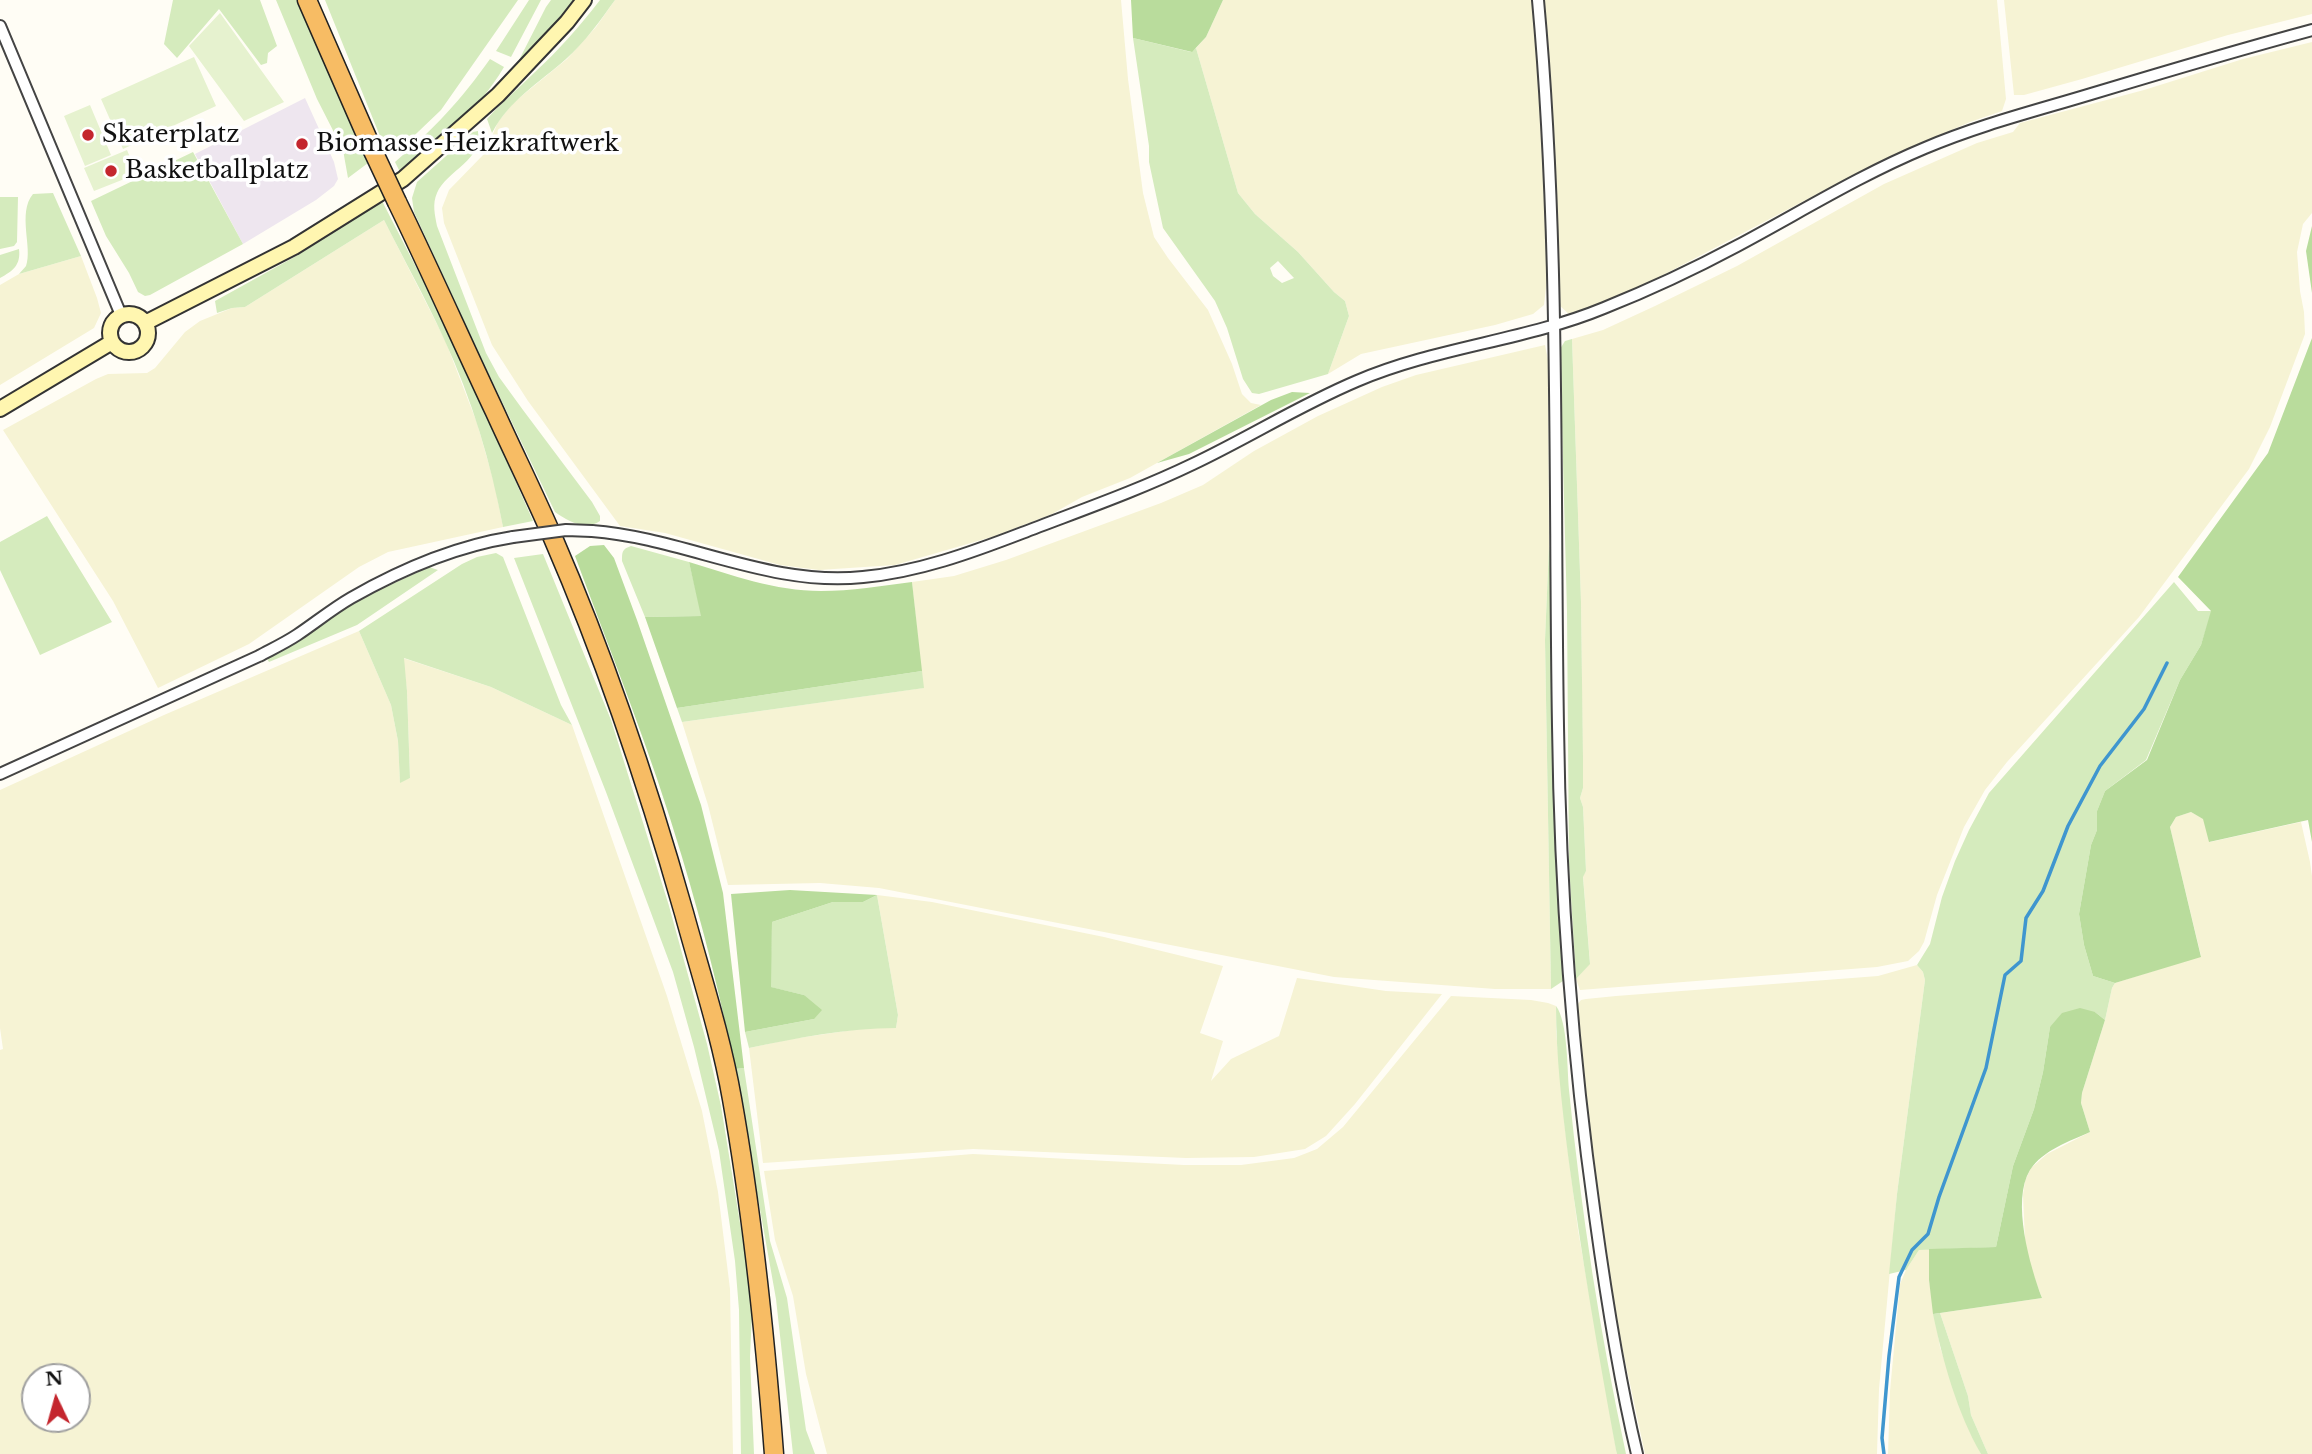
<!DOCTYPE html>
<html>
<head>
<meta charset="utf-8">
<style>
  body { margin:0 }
  #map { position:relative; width:2312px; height:1454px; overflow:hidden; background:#fffdf5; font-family:"Libre Baskerville",serif }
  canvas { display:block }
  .north { position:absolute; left:21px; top:1363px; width:70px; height:70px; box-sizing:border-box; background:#fff; border:2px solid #a0a0a0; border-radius:50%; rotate:355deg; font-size:19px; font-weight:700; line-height:28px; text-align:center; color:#111 }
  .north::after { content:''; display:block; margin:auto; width:24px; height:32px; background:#c4262e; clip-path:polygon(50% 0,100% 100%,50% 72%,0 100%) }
</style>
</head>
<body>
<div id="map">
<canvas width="2312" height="1454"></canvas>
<div class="north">N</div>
</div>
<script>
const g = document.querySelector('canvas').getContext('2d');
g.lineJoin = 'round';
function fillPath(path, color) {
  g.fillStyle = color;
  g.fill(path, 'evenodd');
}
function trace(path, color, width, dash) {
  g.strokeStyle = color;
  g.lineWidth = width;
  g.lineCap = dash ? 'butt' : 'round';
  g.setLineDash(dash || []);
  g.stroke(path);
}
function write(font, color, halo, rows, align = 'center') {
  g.font = font + ' "Libre Baskerville",serif';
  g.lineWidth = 7;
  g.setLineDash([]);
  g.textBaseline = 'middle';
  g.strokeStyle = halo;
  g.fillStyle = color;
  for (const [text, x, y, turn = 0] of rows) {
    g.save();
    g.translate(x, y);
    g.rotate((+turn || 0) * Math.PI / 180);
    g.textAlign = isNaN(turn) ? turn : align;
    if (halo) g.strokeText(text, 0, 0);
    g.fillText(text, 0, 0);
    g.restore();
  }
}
const industrial = new Path2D(`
  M305,98L334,162L338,179L334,186L316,200L243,244L195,154Z`);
const farmland = new Path2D(`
  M615,0H1121L1128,79L1143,193L1154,237L1168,258L1208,310L1232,364L1242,394L1251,403L1261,405L1130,478L1082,497L1052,514L995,536L895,565L819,570L780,565L665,533L620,526L528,401L492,345L444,223L442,208L449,190L485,153L498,122L513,103L567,59L596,27Z
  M1223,0H1534L1539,68L1547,279L1544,305L1533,314L1495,325L1361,354L1328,374L1349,316L1345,301L1334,292L1298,252L1255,214L1238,193L1196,48L1206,37Z
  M1544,0H1997L2006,99L2002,111L1970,122L1878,162L1648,283L1571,316L1559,305L1549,66Z
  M2004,0H2312V14L2228,35L2082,79L2024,95H2014Z
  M2312,42V213L2303,224L2297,252L2300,291L2304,312L2305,334L2270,427L2249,469L2139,617L2007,762L1985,790L1964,827L1937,895L1924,942L1919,951L1908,961L1877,967L1580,990L1576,979L1590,963L1583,876L1586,871L1583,807L1580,798L1583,788L1581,602L1572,339L1603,330L1655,306L1737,266L1884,184L1977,143L2013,132L2020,123L2144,90L2243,59Z
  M384,220L445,340L477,423L495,486L503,527L388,552L359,567L249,644L158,688L113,601L3,430L96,379L108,374L147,373L155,368L185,332L200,321L232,308L245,307Z
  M81,256L97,298L101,313L94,328L0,385V285L19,274Z
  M1545,345L1548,360L1549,546L1545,640L1551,989H1495L1334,977L879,888L820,883L728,885L708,805L682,722L923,688L912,582L954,576L1006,560L1161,503L1203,485L1254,451L1318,416L1382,387L1416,375Z
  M359,631L391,705L398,741L400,782L410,778L407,691L403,658L491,687L572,725L667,996L702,1111L718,1192L730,1289L733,1454H0V1050L3,1049L0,1028V790L164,715ZM35,1377H77V1419H35Z
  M2191,812L2204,819L2210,842L2301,822L2310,862L2312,876V1454H1988L1971,1415L1968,1396L1940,1313L2042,1298L2030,1266L2025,1241L2023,1195L2025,1181L2031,1168L2047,1154L2090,1132L2081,1103L2082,1093L2105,1020L2112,988L2115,983L2201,956L2170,827L2176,817Z
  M877,895L932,902L1104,937L1223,966L1200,1033L1223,1041L1211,1081L1231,1059L1279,1036L1297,978L1386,991L1442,994L1355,1104L1326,1136L1305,1149L1254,1157L1186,1158L973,1149L763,1163L749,1048L791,1039L866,1028H896L898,1015Z
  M1917,965L1923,972L1925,980L1897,1194L1879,1389L1877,1454H1645L1617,1323L1588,1121L1577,1005L1581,1000L1586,999L1616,996L1878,976Z
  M1451,996L1531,1000L1548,1003L1556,1006V1031L1565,1128L1578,1230L1617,1454H827L806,1374L793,1296L775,1240L764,1171L973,1154L1184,1165H1241L1294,1158L1317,1149L1343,1127Z
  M1929,1249V1280L1940,1347L1964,1418L1981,1454H1888L1890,1391L1900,1284L1906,1270L1919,1250Z`);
const green = new Path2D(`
  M173,0H260L277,46L268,53L267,63L261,65L219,9L177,58L164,44Z
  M276,0H298L368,163L348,178L343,150L317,99Z
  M325,0H518L441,110L396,153L384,146Z
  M529,0H541L511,57L496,51Z
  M551,0H577L529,54L517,64L546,7Z
  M600,0H615C600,21 585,42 566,59C539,83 509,100 492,133L487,119C502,102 518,89 534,73C558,51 580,26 600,0Z
  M1133,38L1191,52L1196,48L1238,193L1255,214L1298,252L1334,292L1345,301L1349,316L1328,374L1259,394L1252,393L1243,379L1227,328L1215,301L1163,228L1149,162V146ZM1278,261L1294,278L1282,283L1273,276L1270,268Z
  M490,59L504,67C477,113 440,139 400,172L395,162C434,129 461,100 490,59Z
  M478,131C485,159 446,171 437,193C432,204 435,215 437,226L486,353L499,377L523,410L592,502L600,516V521C585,531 568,521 555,512L480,356L414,212L412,198L417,182L473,132Z
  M193,152L243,244L150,295L145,296L138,292L129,273L106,236L91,201Z
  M53,193L81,256L19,274C21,271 24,269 26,266C33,248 17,213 33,194Z
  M0,197H18L17,242L14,246L0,249Z
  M382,201L452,337L533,521L503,527C491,463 472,399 444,339C426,299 404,260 384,220L245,307L232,308L217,313L215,301L298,255Z
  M19,249C21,265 13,271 0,278V255Z
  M1572,339L1581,602L1583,759V788L1580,798L1583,807L1586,871L1583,877L1590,964L1576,979L1569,864L1567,612L1560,349L1565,341Z
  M47,516L112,622L40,655L0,570V542Z
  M631,546L689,562L702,616L645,617L622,561C622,552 622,549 631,546Z
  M1549,546L1553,578L1552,645L1563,981L1551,989L1545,640Z
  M496,553L503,557L561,705L572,725L491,687L404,658L407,691L410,778L400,783L398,741L391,705L359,631L462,564L477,557Z
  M543,554L611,720L669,906L707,1044L721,1106L746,1260L752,1312L750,1357L754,1454H741L739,1310L735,1261L719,1151L694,1047L673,972L606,792L514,558Z
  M429,567L438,570L357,625L269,662L266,657L307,635L349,604Z
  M2174,582L2198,611H2212L2201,645L2180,680L2146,760L2105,791L2097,811V830L2091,845L2079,914L2084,945L2093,976L2115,983L2112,988L2105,1020L2095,1012L2050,1027L2043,1072L2034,1109L2013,1166L1996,1247L1919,1250L1906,1270L1889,1274L1897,1194L1925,980L1923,972L1917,965L1930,944L1942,897L1955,861L1969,830L1989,793Z
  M922,671L924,688L682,722L677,708Z
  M877,895L898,1015L896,1028C847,1028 797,1038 749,1048L745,1032L814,1019L804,995L770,987L772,922L833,902H863Z
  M1556,1006C1568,1022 1567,1069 1569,1090C1581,1211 1600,1334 1626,1454H1617L1616,1450C1598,1352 1581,1254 1568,1155C1562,1106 1556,1056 1556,1006Z
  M744,1068L770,1241L787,1298L806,1430L815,1454H793L776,1299L735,1069Z
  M1940,1313L1968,1396L1971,1415L1988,1454H1981C1957,1412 1943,1362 1933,1314Z`);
const forest = new Path2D(`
  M1131,0H1223L1206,37L1192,52L1133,38Z
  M2312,226V293L2306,251Z
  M2312,338V842L2308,820L2209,842L2203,819L2191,812L2176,817L2170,827L2201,957L2115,983L2093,976L2084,945L2079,914L2091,845L2097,830V811L2105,791L2147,760L2180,680L2201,645L2211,611L2178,577L2268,453Z
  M1292,392L1310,393L1189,454L1157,463L1271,400Z
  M604,545L614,558L637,620L701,805L723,893L744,1068L735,1069C721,998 703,927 682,857C652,755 612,656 575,556L590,546Z
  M689,562C732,575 775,591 821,591C851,591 882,586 912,582L922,671L677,708L645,617L701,616Z
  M790,890L877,895L863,902H833L772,922L771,987L804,995L822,1010L814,1019L745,1032L731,894Z
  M2080,1008L2095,1012L2105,1020L2082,1093L2081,1103L2090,1132C2070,1141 2043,1150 2030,1170C2011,1201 2030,1266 2042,1298L1933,1314L1929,1280V1249L1996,1247L2013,1166L2034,1109L2043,1072L2050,1027L2062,1013Z`);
const pitch = new Path2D(`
  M220,13L284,102L244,121L189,46Z
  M194,57L216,106L123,149L101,99Z
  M90,105L111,155L85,166L64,116Z
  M127,150L137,174L94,191L84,168Z`);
const stream = new Path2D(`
  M1884,1454L1882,1438L1889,1356L1899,1277L1912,1250L1928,1234L1939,1197L1986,1068L2005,975L2021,961L2026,918L2043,891L2068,826L2100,766L2144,709L2167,663`);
const minor = new Path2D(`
  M1538,0C1560,241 1554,484 1558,726C1560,890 1572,1053 1595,1216C1606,1296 1618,1375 1637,1454
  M0,26L121,315
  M592,531C684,538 769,587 863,577C918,572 970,553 1022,533C1079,511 1137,491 1193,464C1248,438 1300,405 1357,381C1436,347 1524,341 1604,308C1649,290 1694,269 1737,246C1799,213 1860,175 1925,148C1979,125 2035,111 2091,94C2164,72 2238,50 2312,30
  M0,774L259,656C272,649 285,643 297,635C315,623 332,609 351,598C400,570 456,546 513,537`);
const secondary = new Path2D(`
  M110 333a19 19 0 1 1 38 0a19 19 0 1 1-38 0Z
  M145,323L294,247L403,179L498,95L567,22L584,0
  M0,409L112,342`);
const trunk = new Path2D(`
  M307,0L373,151
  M397,202C431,272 462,342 495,412C514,454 535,496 553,538C606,660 648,786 684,913C701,975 721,1036 732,1099C753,1217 765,1335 774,1454`);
const minorBridge = new Path2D(`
  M513,537L566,530L592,531`);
const trunkBridge = new Path2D(`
  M373,151L397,202`);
const markers = [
  [88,135,7,"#c4262e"],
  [302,144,7,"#c4262e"],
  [111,171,7,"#c4262e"]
];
const poiNames = [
  ["Skaterplatz",102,135],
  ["Biomasse-Heizkraftwerk",316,144],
  ["Basketballplatz",125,171]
];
fillPath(industrial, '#eee6ef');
fillPath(farmland, '#f6f3d4');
fillPath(green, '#d5ebbd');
fillPath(forest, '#b9dc9c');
fillPath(pitch, '#e6f2cf');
trace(stream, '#3f96cf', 3.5);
trace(minor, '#444', 14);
trace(secondary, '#333', 18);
trace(trunk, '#222', 21);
trace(minor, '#fff', 10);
trace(secondary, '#fff6b0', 14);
trace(trunk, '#f7bc64', 18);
trace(minorBridge, '#444', 14, []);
trace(trunkBridge, '#222', 21, []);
trace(minorBridge, '#fff', 10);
trace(trunkBridge, '#f7bc64', 18);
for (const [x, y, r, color] of markers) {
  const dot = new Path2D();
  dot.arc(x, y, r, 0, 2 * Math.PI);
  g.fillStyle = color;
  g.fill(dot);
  trace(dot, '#fff', 2.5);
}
write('24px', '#111', '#fff', poiNames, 'left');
</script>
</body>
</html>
